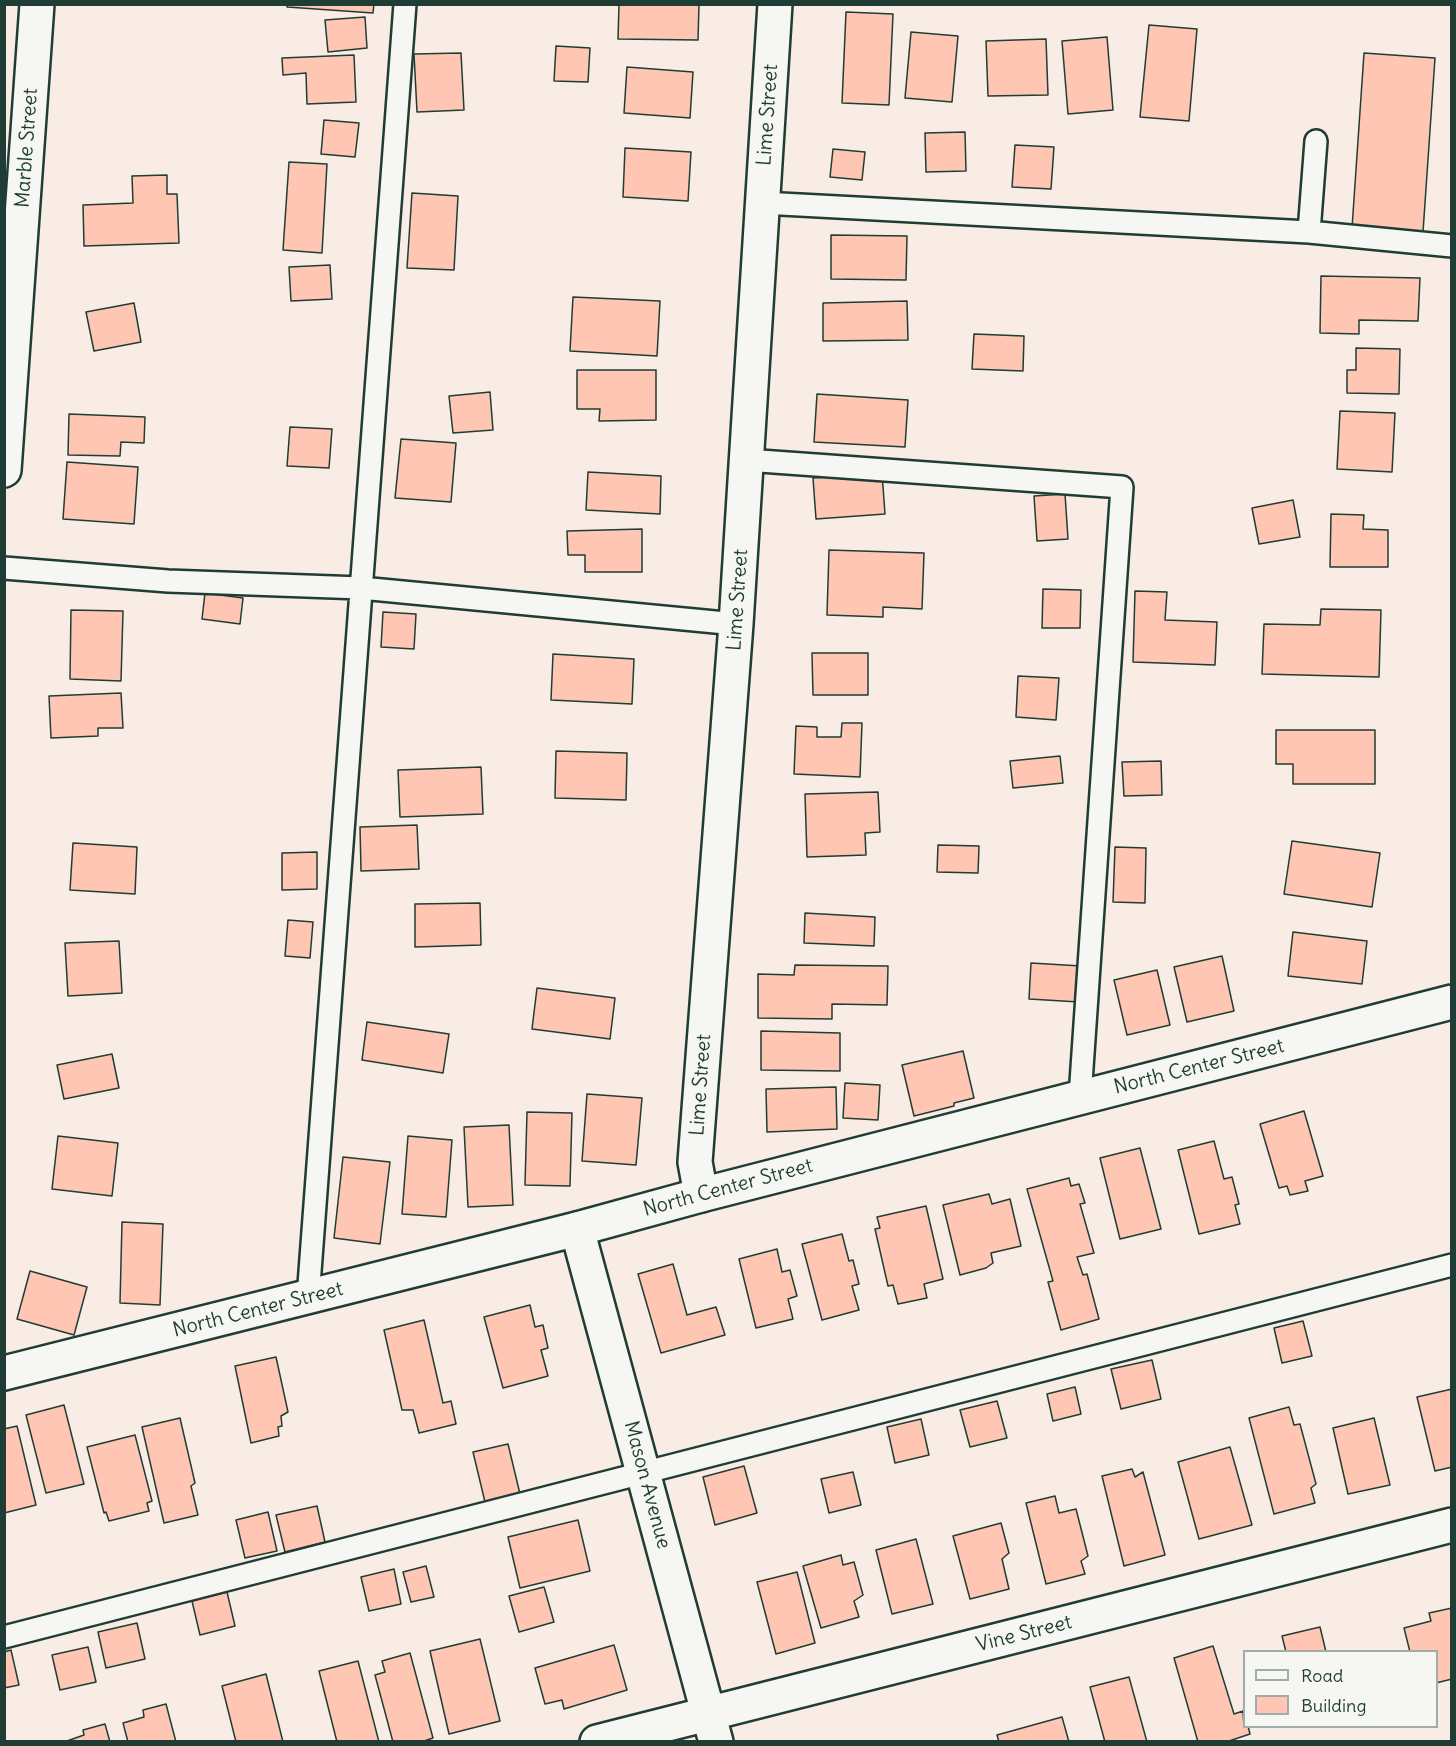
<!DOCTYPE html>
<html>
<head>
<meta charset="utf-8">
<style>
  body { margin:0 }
  #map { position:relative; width:1456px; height:1746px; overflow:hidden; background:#f8ece5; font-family:Delius,sans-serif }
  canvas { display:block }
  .frame { position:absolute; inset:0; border:6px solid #1f3d34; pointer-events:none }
  .legend { position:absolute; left:1243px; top:1650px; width:195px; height:78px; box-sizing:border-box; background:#f6f6f2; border:2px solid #a0aca6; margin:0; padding:8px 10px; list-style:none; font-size:18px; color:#1f3d34 }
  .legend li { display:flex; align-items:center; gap:12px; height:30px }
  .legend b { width:30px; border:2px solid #a0aca6 }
</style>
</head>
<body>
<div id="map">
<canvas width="1456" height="1746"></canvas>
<div class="frame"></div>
<ul class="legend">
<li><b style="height:8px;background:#f6f6f2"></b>Road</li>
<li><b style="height:16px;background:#fec6b3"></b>Building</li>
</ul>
</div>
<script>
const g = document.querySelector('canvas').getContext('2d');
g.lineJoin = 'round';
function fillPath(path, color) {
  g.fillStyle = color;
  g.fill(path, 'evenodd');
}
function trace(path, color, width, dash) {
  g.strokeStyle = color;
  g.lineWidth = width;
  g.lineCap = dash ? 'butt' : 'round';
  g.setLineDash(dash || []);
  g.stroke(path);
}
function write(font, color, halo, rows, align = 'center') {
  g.font = font + ' Delius,sans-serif';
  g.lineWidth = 5;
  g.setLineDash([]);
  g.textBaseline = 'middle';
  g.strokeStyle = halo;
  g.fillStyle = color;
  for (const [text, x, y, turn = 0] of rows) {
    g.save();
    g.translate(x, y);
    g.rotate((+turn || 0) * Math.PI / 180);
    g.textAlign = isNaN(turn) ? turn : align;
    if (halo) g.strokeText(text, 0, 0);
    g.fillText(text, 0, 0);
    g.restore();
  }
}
const building = new Path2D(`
  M287,4H374L373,13L287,7Z
  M619,4H699L698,40L618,39Z
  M846,12L893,14L889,105L842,103Z
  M365,17L367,48L328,52L325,20Z
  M1149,25L1197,29L1189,121L1140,117Z
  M911,32L958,36L952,102L905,98Z
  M1107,37L1113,110L1068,114L1062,41Z
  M1046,39L1048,95L988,96L986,41Z
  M556,46L590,48L588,82L554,81Z
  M461,53L464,110L417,112L414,54Z
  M1364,53L1435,58L1423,232L1352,228Z
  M354,55L356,102L307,104L306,73L283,75L282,58Z
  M627,67L693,72L690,118L624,113Z
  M324,120L359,123L355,157L321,154Z
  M965,132L966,171L926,172L925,133Z
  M1015,145L1054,147L1051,189L1012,187Z
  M625,148L691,152L688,201L623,197Z
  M833,149L865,152L862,180L830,177Z
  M289,162L327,164L322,253L283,250Z
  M167,175V194H177L179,243L84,246L83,205L133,203L132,176Z
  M412,193L458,196L454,270L407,268Z
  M831,235L907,236L906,280L831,279Z
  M330,265L332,299L291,301L289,267Z
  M1321,276L1420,278L1418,321L1359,320V334L1320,333Z
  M573,297L660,301L657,356L570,351Z
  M907,301L908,340L823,341V303Z
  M134,303L141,342L94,351L86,312Z
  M974,334L1024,336L1023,371L972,369Z
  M1356,348L1400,349L1399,394L1347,393V370H1356Z
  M577,370H656V420L599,421L600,409H577Z
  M490,392L493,430L453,433L449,396Z
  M817,394L908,400L905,447L814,442Z
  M1340,411L1395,413L1392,472L1337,469Z
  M69,414L145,417L144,443L121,442L120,456L68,455Z
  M290,427L332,429L329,468L287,466Z
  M401,439L456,443L451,502L395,498Z
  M67,462L138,467L134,524L63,519Z
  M588,472L661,476L660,514L586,510Z
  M882,473L885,514L816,519L813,478Z
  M1065,494L1068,539L1037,541L1034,496Z
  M1293,500L1300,537L1259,544L1252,508Z
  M1331,514L1364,515L1363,529L1388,530V567H1330Z
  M642,529V572H585V555H568L567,531Z
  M829,550L924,553L922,609L883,607V617L827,615Z
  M1043,589L1081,590L1080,628H1042Z
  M1135,591L1167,592L1165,620L1217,622L1215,665L1133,662Z
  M205,593L243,598L240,624L202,619Z
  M1321,609L1381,610L1379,677L1262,674L1264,624L1320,625Z
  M71,610L123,611L121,681L70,679Z
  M383,612L416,614L414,649L381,647Z
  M812,653H868V695H813Z
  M553,654L634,659L632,704L551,700Z
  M1018,676L1059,678L1056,720L1016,717Z
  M121,693L123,728H98V736L51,738L49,696Z
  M842,723H862L860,777L794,774L796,726L817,727V737H841Z
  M1276,730H1375V784H1293V764H1276Z
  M556,751L627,753L626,800L555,798Z
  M1060,756L1063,783L1013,788L1010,761Z
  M1161,761L1162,795L1124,796L1122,762Z
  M481,767L483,814L400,817L398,770Z
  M878,792L880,832L865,833L866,855L807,857L805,794Z
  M417,825L419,869L361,871L360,827Z
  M1292,841L1380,853L1372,907L1284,894Z
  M73,843L137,847L135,894L70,890Z
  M938,845L979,846L978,873L937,872Z
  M1115,847L1146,848L1145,903L1113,902Z
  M317,852V889L282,890V853Z
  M480,903L481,945L415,947V904Z
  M805,913L875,917L874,946L804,943Z
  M288,920L313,922L310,958L285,956Z
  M1293,932L1367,941L1362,984L1288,976Z
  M119,941L122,993L68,996L65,943Z
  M1222,956L1234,1011L1187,1022L1174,967Z
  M1031,963L1081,966L1079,1002L1029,999Z
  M795,965L888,966L887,1005L832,1004V1019L758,1018V974L794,975Z
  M1157,970L1170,1025L1127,1035L1114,980Z
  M537,988L615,998L610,1039L532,1029Z
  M367,1022L449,1034L443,1073L362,1060Z
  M761,1031L840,1033V1071L761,1070Z
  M963,1051L974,1098L954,1103V1106L914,1116L902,1065Z
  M112,1054L119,1088L64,1099L57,1065Z
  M845,1083L880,1085L878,1120L843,1118Z
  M836,1087L837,1129L767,1132L766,1089Z
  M587,1094L642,1098L636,1165L582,1161Z
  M1304,1111L1323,1176L1305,1181L1308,1191L1290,1195L1287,1186L1279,1188L1260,1124Z
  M527,1112L572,1113L570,1186L525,1185Z
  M509,1125L513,1205L468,1207L464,1127Z
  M58,1136L118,1143L112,1196L52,1189Z
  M408,1136L452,1140L446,1217L402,1214Z
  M1214,1141L1224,1179L1232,1177L1239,1204L1235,1205L1240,1224L1199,1234L1178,1150Z
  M1140,1148L1161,1229L1120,1239L1100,1158Z
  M343,1157L390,1162L380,1244L334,1238Z
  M1069,1178L1071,1186L1079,1184L1085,1203L1080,1204L1094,1253L1077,1257L1083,1275L1087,1274L1099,1319L1061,1330L1048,1282L1053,1281L1027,1189Z
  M989,1194L992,1204L1010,1199L1021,1246L991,1253L993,1263L986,1268L960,1275L943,1205Z
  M926,1206L943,1279L924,1284L927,1298L898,1304L893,1285L888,1286L875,1229L880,1228L877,1217Z
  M122,1222L163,1224L160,1305L120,1303Z
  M842,1234L849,1261L853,1260L859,1284L852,1286L859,1310L822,1320L802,1244Z
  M777,1249L782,1272L790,1270L797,1296L788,1299L793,1319L756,1328L739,1259Z
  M673,1264L687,1315L716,1307L725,1335L661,1353L638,1274Z
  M30,1271L87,1287L74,1335L17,1319Z
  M530,1305L535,1327L543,1325L548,1348L541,1350L548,1376L503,1388L484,1317Z
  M424,1320L443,1403L451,1401L456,1424L419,1433L413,1410H402L384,1330Z
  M1303,1321L1312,1356L1282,1363L1274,1328Z
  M276,1357L288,1412L281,1416L282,1426L278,1427L279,1436L251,1443L235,1366Z
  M1152,1360L1161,1399L1121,1409L1111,1369Z
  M1075,1387L1081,1414L1053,1421L1047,1394Z
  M1452,1389V1467L1435,1471L1417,1397Z
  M997,1401L1007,1438L970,1447L960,1410Z
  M64,1405L84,1484L46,1493L26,1415Z
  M1289,1407L1294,1425L1300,1424L1316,1484L1311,1488L1315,1503L1274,1514L1249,1418Z
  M180,1418L195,1483L191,1486L198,1515L164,1523L142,1427Z
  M1374,1418L1390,1485L1348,1494L1333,1428Z
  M921,1419L929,1455L895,1463L887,1427Z
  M17,1426L36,1505L4,1513V1429Z
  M135,1435L152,1501L147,1503L149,1511L109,1521L106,1512L104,1513L87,1447Z
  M508,1444L520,1494L485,1502L473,1452Z
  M1230,1447L1252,1525L1199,1539L1178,1462Z
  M744,1466L757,1513L715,1525L703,1477Z
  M1132,1469L1135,1477L1143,1472L1165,1555L1124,1566L1102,1476Z
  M853,1472L861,1505L829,1513L821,1479Z
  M1055,1496L1059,1513L1076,1509L1088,1556L1081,1561L1085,1574L1046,1584L1026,1503Z
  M317,1506L325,1542L285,1552L276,1515Z
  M268,1512L277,1551L245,1558L236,1520Z
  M578,1520L590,1571L520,1588L508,1537Z
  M1001,1523L1009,1553L1002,1559L1009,1589L970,1599L953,1536Z
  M916,1539L933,1604L892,1614L876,1550Z
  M841,1555L843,1565L854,1562L863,1595L854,1601L859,1617L821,1628L803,1566Z
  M426,1566L434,1597L411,1602L403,1572Z
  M394,1569L401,1604L369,1611L361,1577Z
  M797,1572L815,1643L776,1654L757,1582Z
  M544,1587L554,1622L519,1632L509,1596Z
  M227,1592L235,1626L200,1635L192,1601Z
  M1452,1608V1679L1436,1683V1652H1410L1404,1628L1431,1621L1429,1613Z
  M137,1623L145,1659L106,1668L98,1632Z
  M1320,1627L1326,1652H1286L1282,1636Z
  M480,1639L500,1721L449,1734L430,1651Z
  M614,1645L627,1690L564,1709L562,1700L545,1704L535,1668Z
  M1213,1646L1234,1714L1243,1711L1244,1726H1248L1250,1734L1226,1742H1198L1174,1658Z
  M88,1647L96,1682L60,1690L52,1655Z
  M11,1650L19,1685L4,1688V1652Z
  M410,1653L433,1738L421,1742H393L375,1675L385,1672L382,1661Z
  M358,1661L379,1742H337L319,1671Z
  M266,1674L283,1742H236L222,1686Z
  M1129,1677L1147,1742H1105L1090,1687Z
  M166,1704L176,1742H128L123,1723L144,1717L143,1710Z
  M1062,1717L1069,1742H999L997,1735Z
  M105,1724L110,1742H64L84,1735L83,1730Z`);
const service = new Path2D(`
  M1316,141L1309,232L1452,246
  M762,203L1309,232
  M746,460L1122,487L1080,1097
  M4,568L168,581L361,588L736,624
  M308,1298L405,4
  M4,1637L1452,1265`);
const minor = new Path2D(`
  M4,470L37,4
  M701,1195L695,1162L736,624L775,4
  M577,1229L716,1742
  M597,1742L1452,1525`);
const tertiary = new Path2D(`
  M4,1373L577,1229L701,1195L1452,1002`);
const streetNames = [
  ["Lime Street",768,115,-86],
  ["Marble Street",27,148,-86],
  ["Lime Street",738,600,-86],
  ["North Center Street",1199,1067,-14],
  ["Lime Street",701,1085,-86],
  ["North Center Street",728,1188,-15],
  ["North Center Street",258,1310,-14],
  ["Mason Avenue",647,1485,75],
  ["Vine Street",1024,1634,-14]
];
fillPath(building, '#fec6b3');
trace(building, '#1f3d34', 1.5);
trace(service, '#1f3d34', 26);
trace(minor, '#1f3d34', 38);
trace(tertiary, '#1f3d34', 38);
trace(service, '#f6f6f2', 21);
trace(minor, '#f6f6f2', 33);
trace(tertiary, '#f6f6f2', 33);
write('20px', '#1f3d34', '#f6f6f2', streetNames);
</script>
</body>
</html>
